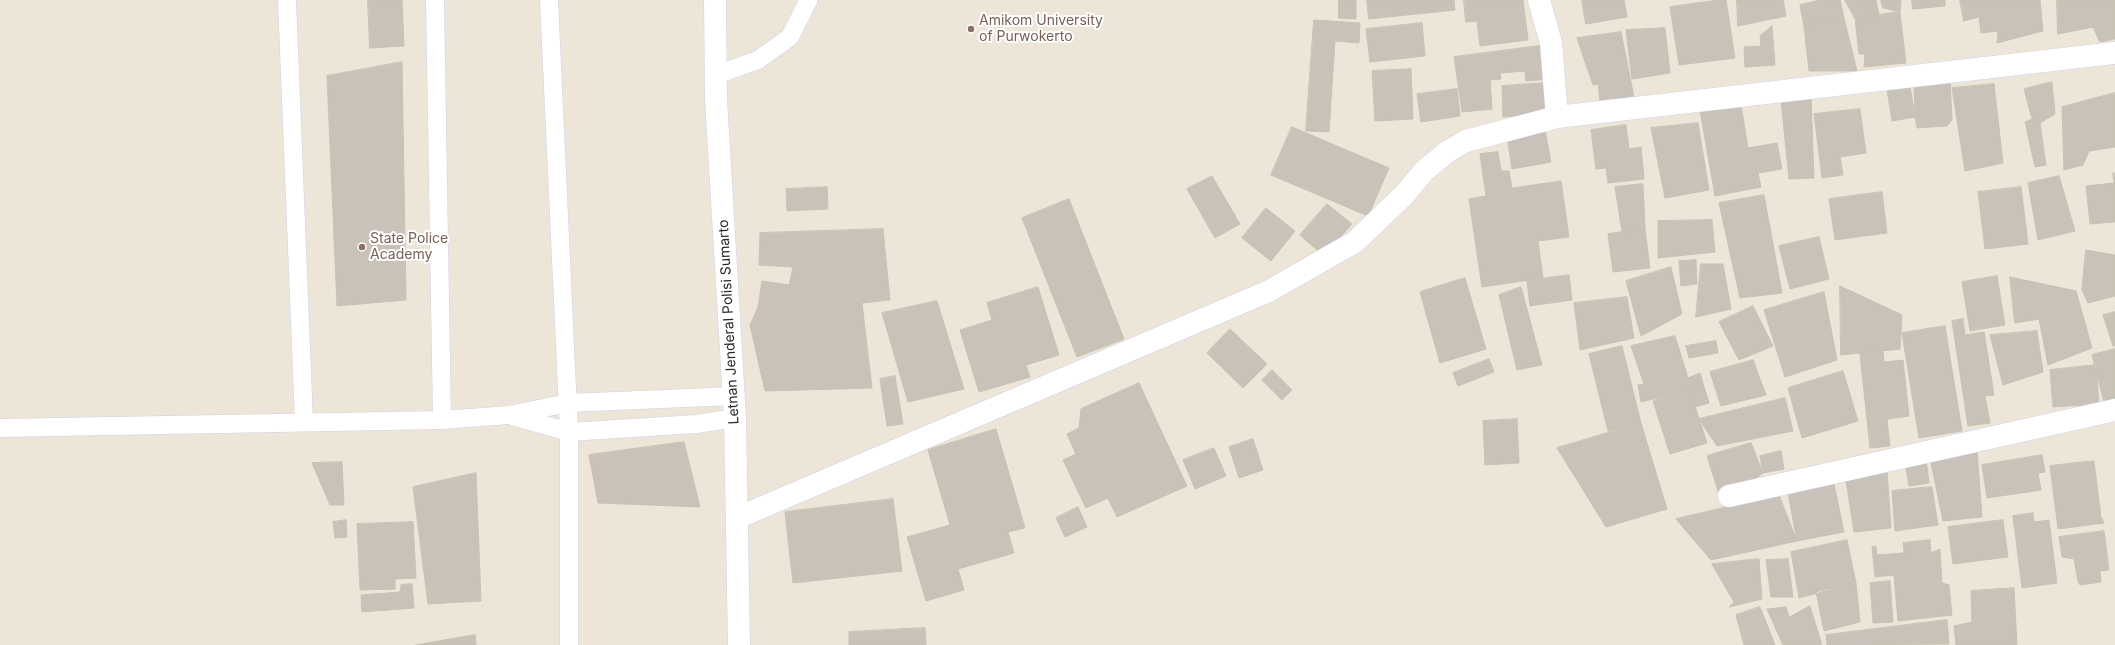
<!DOCTYPE html>
<html>
<head>
<meta charset="utf-8">
<style>
  body { margin:0 }
  canvas { display:block; background:#ede6d8 }
</style>
</head>
<body>
<canvas width="2115" height="645"></canvas>
<script>
const g = document.querySelector('canvas').getContext('2d');
g.lineJoin = 'round';
function fillPath(path, color) {
  g.fillStyle = color;
  g.fill(path, 'evenodd');
}
function trace(path, color, width, dash) {
  g.strokeStyle = color;
  g.lineWidth = width;
  g.lineCap = dash ? 'butt' : 'round';
  g.setLineDash(dash || []);
  g.stroke(path);
}
function write(font, color, halo, rows, align = 'center') {
  g.font = font + ' Inter,sans-serif';
  g.lineWidth = 4;
  g.setLineDash([]);
  g.textBaseline = 'middle';
  g.strokeStyle = halo;
  g.fillStyle = color;
  for (const [text, x, y, turn = 0] of rows) {
    g.save();
    g.translate(x, y);
    g.rotate((+turn || 0) * Math.PI / 180);
    g.textAlign = isNaN(turn) ? turn : align;
    if (halo) g.strokeText(text, 0, 0);
    g.fillText(text, 0, 0);
    g.restore();
  }
}
const building = new Path2D(`
  M368,0H402L404,46L370,48Z
  M1339,0H1356V19L1339,18Z
  M1367,0H1454L1455,10L1369,19Z
  M1464,0H1523L1528,40L1480,46L1477,21L1466,22Z
  M1582,0H1624L1627,17L1586,24Z
  M1719,0H1726L1735,58L1679,65L1670,7Z
  M1737,0H1783L1786,16L1738,26Z
  M1821,0H1840L1844,18L1804,26L1800,5Z
  M1845,0H1876L1879,15L1855,18Z
  M1881,0H1901L1900,12L1883,8Z
  M1912,0H1945V6L1913,9Z
  M1960,0H2040L2043,31L1997,43L1998,31L1981,33L1979,17L1964,21Z
  M2057,0H2115V39L2100,42L2093,27L2058,34Z
  M1900,12L1906,63L1864,67L1865,54H1859L1855,18Z
  M1844,18L1857,71H1809L1804,26Z
  M1314,20L1360,23L1359,43L1335,41L1329,132L1306,131Z
  M1422,23L1425,56L1370,62L1366,29Z
  M1772,26L1775,65L1745,67L1744,47L1761,46L1760,36Z
  M1665,28L1670,73L1632,79L1626,30Z
  M1621,32L1634,97L1600,101L1598,84L1593,85L1577,38Z
  M1547,45L1549,79L1526,81L1525,71L1500,73L1501,79L1490,80L1492,109L1462,112L1454,57Z
  M402,62L406,300L337,306L327,76Z
  M1411,69L1413,119L1375,121L1372,71Z
  M1950,80L1952,120L1947,126L1917,128L1915,117L1914,82Z
  M2052,82L2055,114L2040,123L2046,165L2035,167L2025,122L2032,119L2024,89Z
  M1545,83L1546,108L1532,115L1503,117L1502,86Z
  M1994,84L2003,163L1965,171L1952,88Z
  M1910,86L1915,117L1892,121L1887,90Z
  M1457,89L1460,116L1421,122L1417,94Z
  M2115,93V147L2089,151L2083,165L2064,170L2062,107Z
  M1811,96L1814,178L1789,179L1781,100Z
  M1740,98L1748,148L1777,143L1782,169L1758,173L1761,187L1715,196L1699,105Z
  M1860,109L1866,153L1840,157L1843,175L1822,178L1814,114Z
  M1698,123L1709,190L1665,198L1651,128Z
  M1626,125L1629,149L1641,147L1644,179L1608,183L1606,168L1596,169L1591,130Z
  M1292,127L1389,168L1368,216L1271,175Z
  M1545,130L1551,162L1512,169L1507,136Z
  M1498,152L1501,171H1509L1512,188L1561,181L1569,237L1538,241L1543,278L1482,287L1469,199L1486,196L1480,154Z
  M2113,173H2115V222L2090,224L2086,186L2114,183Z
  M1212,176L1240,224L1215,238L1187,189Z
  M2059,176L2075,231L2038,240L2028,183Z
  M1643,184L1645,229L1622,232L1615,187Z
  M827,187L828,209L787,211L786,189Z
  M2021,187L2028,244L1985,249L1978,192Z
  M1882,192L1887,233L1835,240L1829,199Z
  M1764,195L1782,293L1740,298L1719,203Z
  M1069,199L1124,339L1077,357L1022,218Z
  M1327,204L1352,224L1324,256L1300,235Z
  M1266,208L1295,231L1271,261L1242,238Z
  M1712,220L1715,252L1658,258V221Z
  M883,229L890,300L862,303L872,388L765,391L750,325L758,307L762,281L789,285L793,267L759,265L760,233Z
  M1645,229L1650,268L1613,272L1608,234Z
  M1819,237L1829,279L1790,289L1779,246Z
  M2086,250L2115,255V296L2088,303L2082,290Z
  M1696,260L1697,284L1681,286L1679,261Z
  M1701,264H1723L1731,309L1696,317Z
  M1671,267L1682,314L1641,336L1626,281Z
  M1569,275L1572,300L1530,306L1527,281Z
  M1997,276L2005,325L1970,331L1962,282Z
  M2010,277L2076,291L2092,348L2048,365L2039,319L2015,323Z
  M1465,278L1486,349L1440,363L1420,292Z
  M1840,286L1902,315L1900,349L1841,355Z
  M1038,287L1059,355L1026,365L1030,377L979,392L960,330L992,320L987,303Z
  M1521,287L1542,365L1517,370L1499,295Z
  M1824,292L1837,360L1785,377L1764,310Z
  M1627,297L1634,338L1580,350L1574,303Z
  M937,301L964,389L908,402L882,313Z
  M1753,306L1773,346L1739,360L1719,322Z
  M2115,312V346H2113L2103,315Z
  M1963,319L1965,335L1984,332L1994,395L1985,396L1990,423L1968,426L1952,321Z
  M1945,326L1962,431L1919,438L1902,333Z
  M1230,329L1267,364L1243,388L1207,353Z
  M2037,331L2043,372L2003,385L1990,335Z
  M1675,336L1688,378L1700,373L1709,403L1695,407L1690,390L1641,402L1638,385L1644,384L1631,346Z
  M1716,341L1718,353L1689,358L1686,346Z
  M1622,346L1641,423L1608,431L1589,354Z
  M2115,349V404L2105,406L2092,355Z
  M1883,351L1884,362L1903,360L1909,416L1887,419L1890,446L1870,448L1860,354Z
  M1489,359L1494,372L1458,386L1453,373Z
  M1753,360L1766,395L1721,406L1710,372Z
  M2096,365L2099,404L2053,407L2050,370Z
  M1272,370L1292,390L1282,400L1262,380Z
  M1843,371L1858,421L1802,438L1788,388Z
  M895,376L903,424L887,426L880,379Z
  M1139,383L1187,486L1117,517L1108,498L1086,508L1063,460L1076,454L1067,434L1079,428L1081,409Z
  M1690,390L1707,443L1670,454L1653,401Z
  M1785,398L1793,431L1717,446L1699,419Z
  M1517,419L1519,463L1485,465L1483,421Z
  M1641,423L1667,509L1606,527L1557,448Z
  M996,429L1025,528L1008,532L1014,553L958,569L964,590L926,601L907,537L950,525L928,450Z
  M1253,439L1263,470L1239,478L1229,447Z
  M684,442L700,507L598,503L589,455Z
  M1751,443L1763,473L1746,486L1719,494L1707,456Z
  M1214,448L1226,476L1195,489L1183,460Z
  M1977,450L1982,517L1943,521L1930,458Z
  M1781,451L1784,469L1763,473L1760,456Z
  M2042,455L2045,472L2038,473L2041,490L1987,498L1982,465Z
  M1926,459L1929,483L1909,486L1905,462Z
  M2094,461L2101,517L2104,523L2058,529L2050,466Z
  M342,462L344,505H330L312,463Z
  M1887,471L1891,528L1854,532L1846,481Z
  M476,473L481,601L428,604L413,487Z
  M1834,484L1844,532L1797,541L1788,493Z
  M1932,487L1938,525L1895,531L1892,491Z
  M1779,495L1797,541L1711,560L1676,519Z
  M893,499L902,571L793,583L785,512Z
  M1078,507L1087,527L1065,537L1056,518Z
  M2033,513L2034,522L2049,520L2057,583L2022,588L2013,516Z
  M346,520L347,537L335,538L333,522Z
  M2003,520L2008,557L1953,564L1948,527Z
  M413,522L416,578L395,579V589L360,590L357,524Z
  M2104,531L2109,570L2100,571L2101,582L2080,585L2078,581L2074,559L2062,557L2059,537Z
  M1847,540L1856,583L1799,598L1791,552Z
  M1930,540L1931,553L1940,549L1942,583L1949,585L1952,615L1898,621L1894,575L1875,577L1872,547L1876,546L1877,555L1904,553L1903,543Z
  M1759,559L1762,599L1729,607L1734,602L1712,564Z
  M1788,559L1793,597H1771L1766,560Z
  M1890,581L1893,622L1873,623L1870,583Z
  M1856,583L1860,622L1824,631L1816,592Z
  M412,584L414,608L362,612L361,595L400,592L401,585Z
  M2014,588L2017,645H1956L1954,626L1972,622L1971,591Z
  M1810,606L1822,645H1783L1767,609L1786,607L1789,617Z
  M1760,607L1775,645H1744L1736,615Z
  M1947,620L1949,644L1827,645L1826,635Z
  M925,628L926,645H849V632Z
  M475,635L476,645H416Z`);
const service = new Path2D(`
  M287,0L304,422
  M435,0L442,420
  M549,0L569,432V645
  M716,75L758,60L790,37L808,1
  M512,416L569,432L696,424L735,418
  M0,428L442,420L509,415L568,403L734,396`);
const minor = new Path2D(`
  M1539,0L1551,43L1557,117
  M1729,496L2115,410
  M737,518L1269,291L1355,242L1405,194L1424,171L1447,152L1466,141L1557,117L2115,53`);
const tertiary = new Path2D(`
  M715,0L716,99L735,418L739,645`);
const markers = [
  [971,29,4,"#8d6e63"],
  [362,247,4,"#8d6e63"]
];
const educationNames = [
  ["Amikom University",979,21],
  ["of Purwokerto",979,37],
  ["State Police",370,239],
  ["Academy",370,255]
];
const streetNames = [
  ["Letnan Jenderal Polisi Sumarto",729,322,-93]
];
fillPath(building, '#c8c2b8');
trace(building, '#c8c2b2', 1);
trace(service, '#ced0e3', 19);
trace(minor, '#ced0e3', 23);
trace(tertiary, '#ced0e3', 23);
trace(service, '#fff', 18);
trace(minor, '#fff', 22);
trace(tertiary, '#fff', 22);
for (const [x, y, r, color] of markers) {
  const dot = new Path2D();
  dot.arc(x, y, r, 0, 2 * Math.PI);
  g.fillStyle = color;
  g.fill(dot);
  trace(dot, '#fff', 1.5);
}
write('14px', '#785e54', '#fff', educationNames, 'left');
write('14px', '#282828', '#fff', streetNames);
</script>
</body>
</html>
